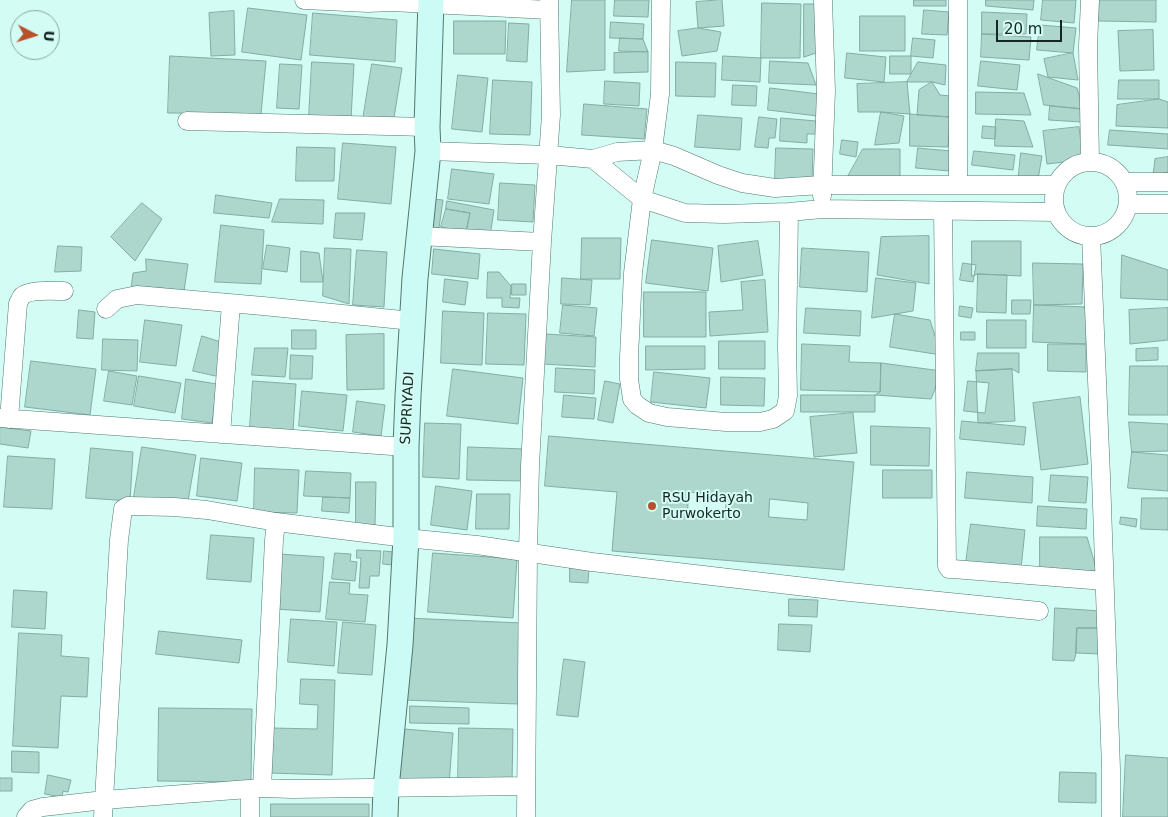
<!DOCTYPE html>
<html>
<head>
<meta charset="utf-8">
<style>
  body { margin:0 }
  #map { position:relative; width:1168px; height:817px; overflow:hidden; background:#d2fcf4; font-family:"DejaVu Sans",sans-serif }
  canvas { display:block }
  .north { position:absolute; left:10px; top:10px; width:50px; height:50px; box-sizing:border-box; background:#d2fcf4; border:1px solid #87a6a0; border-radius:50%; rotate:95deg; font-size:14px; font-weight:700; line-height:20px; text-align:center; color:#162623 }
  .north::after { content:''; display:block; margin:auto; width:18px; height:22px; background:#b8512b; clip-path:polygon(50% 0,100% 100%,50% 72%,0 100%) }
  .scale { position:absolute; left:996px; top:20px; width:66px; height:22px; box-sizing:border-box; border:2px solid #162623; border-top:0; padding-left:6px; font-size:15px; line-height:18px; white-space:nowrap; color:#162623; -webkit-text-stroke:4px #d2fcf4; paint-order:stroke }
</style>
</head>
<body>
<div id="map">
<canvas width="1168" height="817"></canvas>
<div class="north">U</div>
<div class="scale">20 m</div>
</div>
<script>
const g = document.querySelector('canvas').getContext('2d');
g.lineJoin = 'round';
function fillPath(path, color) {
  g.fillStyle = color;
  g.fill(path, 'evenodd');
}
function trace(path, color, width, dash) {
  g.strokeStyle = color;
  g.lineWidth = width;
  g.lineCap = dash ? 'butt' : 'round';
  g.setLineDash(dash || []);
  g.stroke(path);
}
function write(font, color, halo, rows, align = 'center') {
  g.font = font + ' "DejaVu Sans",sans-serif';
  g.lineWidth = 4;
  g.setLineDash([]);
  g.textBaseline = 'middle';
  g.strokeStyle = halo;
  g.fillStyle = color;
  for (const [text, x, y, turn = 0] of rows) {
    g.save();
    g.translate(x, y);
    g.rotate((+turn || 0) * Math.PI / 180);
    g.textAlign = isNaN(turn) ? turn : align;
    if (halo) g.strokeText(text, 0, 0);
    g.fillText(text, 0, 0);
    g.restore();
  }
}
const building = new Path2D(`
  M572,0H605V70L567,72Z
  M615,0H649L648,17L614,16Z
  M722,0L724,26L698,28L696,2Z
  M914,0H946V6H914Z
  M986,0H1034L1033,10L986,6Z
  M1043,0H1076L1074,23L1041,20Z
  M1099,0H1156V22L1099,21Z
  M762,3L801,4L800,58H761Z
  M804,4H816V53L804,57Z
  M248,8L307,15L301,60L242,52Z
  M924,10L949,12L947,35L922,34Z
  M234,11L235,55L211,56L209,13Z
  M982,12L1027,14L1026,34H982Z
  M313,13L397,20L395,62L310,55Z
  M860,16H905V51H860Z
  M454,21H506L505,54H454Z
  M611,22L644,24L643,39L610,38Z
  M509,23L529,24L527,62L507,61Z
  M1040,25L1076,28L1073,53L1037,50Z
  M698,28L721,32L717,51L682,56L678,31Z
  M1153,30L1154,70L1120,71L1118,31Z
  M982,34L1031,37L1029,60L981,57Z
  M620,38L643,39L648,52L619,51Z
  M913,38L935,40L933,58L911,56Z
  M648,52V72L614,73V53Z
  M847,53L886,57L884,82L845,78Z
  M1073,53L1078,80L1048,77L1044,59Z
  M170,56L266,61L261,114L168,113Z
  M723,56L761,58L760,82L722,80Z
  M890,56H911V74H890Z
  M770,61L808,63L816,85L769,83Z
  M981,61L1020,65L1017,90L978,86Z
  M312,62L354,64L351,119L309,117Z
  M676,62L716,63L715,97L676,96Z
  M918,62L946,65L945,85L932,82H907Z
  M280,64L302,65L299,109L277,108Z
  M372,64L402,68L393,124L363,119Z
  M1038,74L1077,88L1083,109L1044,105Z
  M458,75L488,78L482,132L452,129Z
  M493,80L532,82L530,135L490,134Z
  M1119,80H1159V99H1118Z
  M605,81L640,83L639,106L604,104Z
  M907,82L910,114L881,112H858L857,84Z
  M932,82L940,95L951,96L950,117L917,115L919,90Z
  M733,85L757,86L756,106L732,105Z
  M770,88L819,94L817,116L768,110Z
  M976,92L1024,93L1031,115L976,114Z
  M1159,99L1168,102V128L1116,126L1117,105Z
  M584,104L647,109L644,139L582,135Z
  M1050,106L1083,109L1081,122L1049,120Z
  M881,112L904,116L899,143L875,145Z
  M910,114L950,117L948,147L910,146Z
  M698,115L742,118L740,150L695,147Z
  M759,117L777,119L775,138H769L768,148L755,147Z
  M781,118L816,121L815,134H807V143L780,141Z
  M996,119L1024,121L1033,147L995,146Z
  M983,126L996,127L995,139L982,138Z
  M1079,127L1083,160L1047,164L1043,131Z
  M1110,130L1168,134V149L1108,145Z
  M842,140L858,142L856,157L840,154Z
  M343,143L396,147L391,204L338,199Z
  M297,147L335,148L334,181H296Z
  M776,148L813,149L812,181L775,180Z
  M918,148L951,151L949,171L916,168Z
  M863,149H900V180H846Z
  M974,151L1015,155L1013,170L972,165Z
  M1021,153L1042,156L1037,185L1018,183Z
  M1168,157V172L1153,176L1155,159Z
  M452,169L494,174L489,204L448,199Z
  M500,183L535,185L533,222L498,220Z
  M216,195L272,203L269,218L214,213Z
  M280,199L324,200L323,224L272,222Z
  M433,199L443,200L439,228L430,227Z
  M447,201L494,210L490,236L466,232L470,213L446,209Z
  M142,203L162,219L135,261L111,237Z
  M446,209L470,213L466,232L441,227Z
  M336,213H365L362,240L334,238Z
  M221,225L264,230L261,284L215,282Z
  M929,236V284L877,275L881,237Z
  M582,238H621L620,279H581Z
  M652,240L713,248L708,291L646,283Z
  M758,241L763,275L721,282L718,246Z
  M972,241H1021V276L978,274L972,276Z
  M267,245L290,248L287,272L263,269Z
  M58,246L82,247L81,271L55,272Z
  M325,248L351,249L349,304L323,296Z
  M802,248L869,252L867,292L800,287Z
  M434,249L480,254L478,279L432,274Z
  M357,250L387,252L384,307L353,305Z
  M301,251L319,253L323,282H301Z
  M1122,255L1168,270V300L1121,298Z
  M146,259L188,264L184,291L160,288L131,289L133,273L146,271Z
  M963,263L976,265L973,282L960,280Z
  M1033,263L1083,264L1082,304L1034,305Z
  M488,272H499L511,286L510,298H520L519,308L502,307V298H487Z
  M978,274L1007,275L1006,313L977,312Z
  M562,278L592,280L590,305L561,304Z
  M876,278L916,283L913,311L872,318Z
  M445,279L468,282L465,305L443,302Z
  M765,280L768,332L710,336L709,312L743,310L741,282Z
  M512,284H526V295H512Z
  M644,292H706V337H644Z
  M1012,300H1031L1030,314H1012Z
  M563,305L597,308L594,336L560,333Z
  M1034,305L1088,307L1086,344L1033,342Z
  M960,306L973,308L971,318L959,316Z
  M806,308L861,311L860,336L804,333Z
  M1168,308V340L1130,344L1129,310Z
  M79,310L95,312L93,339L77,338Z
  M443,311L484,313L482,365L441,363Z
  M488,313L526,314L524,365L486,364Z
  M895,314L930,320L941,355L890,347Z
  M145,320L182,325L176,366L140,362Z
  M987,320H1026V348H987Z
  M292,330H316V349H292Z
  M961,332H975V340H961Z
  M384,334V389L347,390L346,335Z
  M545,334L596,337L595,367L543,364Z
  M202,336L224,343L220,377L193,371Z
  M103,339L138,340L137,371L102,370Z
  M719,341H765V369H719Z
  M802,344L850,346L849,362L881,363L880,392L801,390Z
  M1048,344H1086V372L1048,371Z
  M646,346H705V369L646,370Z
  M255,348H288L285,377L252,375Z
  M1158,348V360L1136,361V349Z
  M978,353H1019V373L1012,369L976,371Z
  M291,355L313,356L312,379H290Z
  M31,361L96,369L90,415L25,407Z
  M881,363L942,371L931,399L875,395L880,392Z
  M1130,366H1168V415H1129Z
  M556,368L595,370L594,394L555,392Z
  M453,369L523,378L518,424L447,416Z
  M1012,369L1015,421L978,423L976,371Z
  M109,371L137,376L132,405L104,401Z
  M654,372L710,378L706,408L651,402Z
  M139,376L181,383L175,413L134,406Z
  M721,377L765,378L764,406L721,405Z
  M186,379L217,384L212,423L182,419Z
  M253,381L296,384L293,431L250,427Z
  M605,381L620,384L613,423L598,420Z
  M968,381L989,383L985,413L964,411Z
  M302,391L347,395L343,431L299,426Z
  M564,395L596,398L594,419L562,417Z
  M801,395H875V412H801Z
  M1080,397L1088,464L1041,470L1033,403Z
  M357,401L385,405L381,436L353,432Z
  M853,413L857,453L814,457L810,417Z
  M962,421L1026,427L1024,445L960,439Z
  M1129,422L1168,424V451L1132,452Z
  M425,423L461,424L459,479L423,477Z
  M871,426L930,428L929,466L871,465Z
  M0,427L31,431L28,448L0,444Z
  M549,436L854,462L844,570L612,551L617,492L545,486ZM689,492L727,496L725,513L688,510ZM770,499L808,503L807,520L769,517Z
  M142,447L196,455L187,507L133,503Z
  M468,447L525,449L524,481L467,480Z
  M91,448L133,452L130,501L86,498Z
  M1132,452L1168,455V491L1128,488Z
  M8,456L55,459L52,509L4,507Z
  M201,458L242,463L237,501L197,496Z
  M255,468L299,470L297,513L254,512Z
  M883,470H932V498H883Z
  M306,471L351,473L350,498L304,496Z
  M967,472L1033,477L1032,503L965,498Z
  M1051,475L1088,477L1086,503L1049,501Z
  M356,482H376L375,525L356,524Z
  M436,486L472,491L467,530L431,525Z
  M477,494H510L509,529H476Z
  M323,497L350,498L349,513L322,511Z
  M1142,498H1168V530L1141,529Z
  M1038,506L1087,509L1086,529L1037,526Z
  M1121,517L1137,519L1136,527L1120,524Z
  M971,524L1025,530L1021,569L966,563Z
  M211,535L254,538L251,582L207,579Z
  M1040,537H1087L1097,571H1040Z
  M357,550L381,551L379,576H370L369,588H359L361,558H357Z
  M384,551L403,553L402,566L383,564Z
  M335,553L351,554L350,561L357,562L355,581L332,579Z
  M433,553L517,559L513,618L428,612Z
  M279,554L324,557L320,612L275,609Z
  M570,568H589L588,583L570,582Z
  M330,582L350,583L349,594L368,595L365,622L326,619Z
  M14,590L47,592L45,629L12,627Z
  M789,599L818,600L817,617L789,616Z
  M1055,608L1101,611V628H1077L1076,653L1074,661L1053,660Z
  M406,618L522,623L518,704L403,700Z
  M291,619L337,622L334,666L288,662Z
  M343,622L376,625L372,675L338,673Z
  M779,624L812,625L810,652L778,650Z
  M1077,628H1101L1100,654L1076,653Z
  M159,631L242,640L239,663L156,654Z
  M19,633L62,635L61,656L89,658L87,697L61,696L58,748L13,746Z
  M564,659L585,662L578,717L557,715Z
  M301,679L335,680L332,775L270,773L272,728L317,729L318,705L300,704Z
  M410,706L469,708V724L410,723Z
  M159,708L252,709L251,782L158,781Z
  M459,728L513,729L512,784L458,783Z
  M404,729L453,733L449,784L400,780Z
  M12,751L39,752V773L12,772Z
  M1126,755L1168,758V817H1123Z
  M1060,772L1096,773V803L1059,802Z
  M48,775L71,780L68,792L63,791L62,797L45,794Z
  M0,778H12V791H0Z
  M271,804H369V817H271Z`);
const street = new Path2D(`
  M304,0L368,3L391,2L549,10
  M661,0L660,94L653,150L642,199L633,273L629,357V379L632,399L637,405L649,413L667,417L726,422H760L773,419L785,411L788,396L787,346L789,212
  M1090,0L1088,46L1090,161
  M187,121L427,127
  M428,151L549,155L593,159L617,152L653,150L674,156L718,175L742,183L775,188L822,185H1056
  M593,159L642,199L685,213L724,214L789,212L822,209L1056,212
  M1054 199a37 37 0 1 1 74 0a37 37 0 1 1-74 0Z
  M1125,182H1168
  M958,185V0
  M822,196L826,91L823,0
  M1128,204H1168
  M943,211L947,566L949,569H953L1104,581
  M418,236L542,242
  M1091,236L1101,476L1111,769V817
  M106,309L117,299L137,295L263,306L412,321
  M0,418L406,447
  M9,419L18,303C20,301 20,298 22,296C30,289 54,291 64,291
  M221,434L231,304
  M262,788L274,540L276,522
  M26,817L32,810L43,807L104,800L262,788L292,789L526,786
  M103,817L119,540L123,509L128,506L174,507L207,510L276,522L406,538L477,545L592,562L840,591L1039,611
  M250,817V790
  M526,817L528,552L530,466L542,242L551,115L549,0`);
const secondary = new Path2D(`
  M385,817L386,788L400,645L406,538V447L408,396L415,278L428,151L427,127L431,0`);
const markers = [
  [652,506,5,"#b8512b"]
];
const streetNames = [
  ["SUPRIYADI",408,408,-87]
];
const poiNames = [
  ["RSU Hidayah",662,498],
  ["Purwokerto",662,514]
];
fillPath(building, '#add6cd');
trace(building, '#84aca4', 1);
trace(street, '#517870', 19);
trace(secondary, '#517870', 27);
trace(street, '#fff', 18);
trace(secondary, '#cbfbf4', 25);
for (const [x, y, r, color] of markers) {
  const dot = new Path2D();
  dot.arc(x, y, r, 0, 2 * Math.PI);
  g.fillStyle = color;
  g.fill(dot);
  trace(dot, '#d2fcf4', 2);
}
write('14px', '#162623', '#d2fcf4', streetNames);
write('14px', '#162623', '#d2fcf4', poiNames, 'left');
</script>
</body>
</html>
